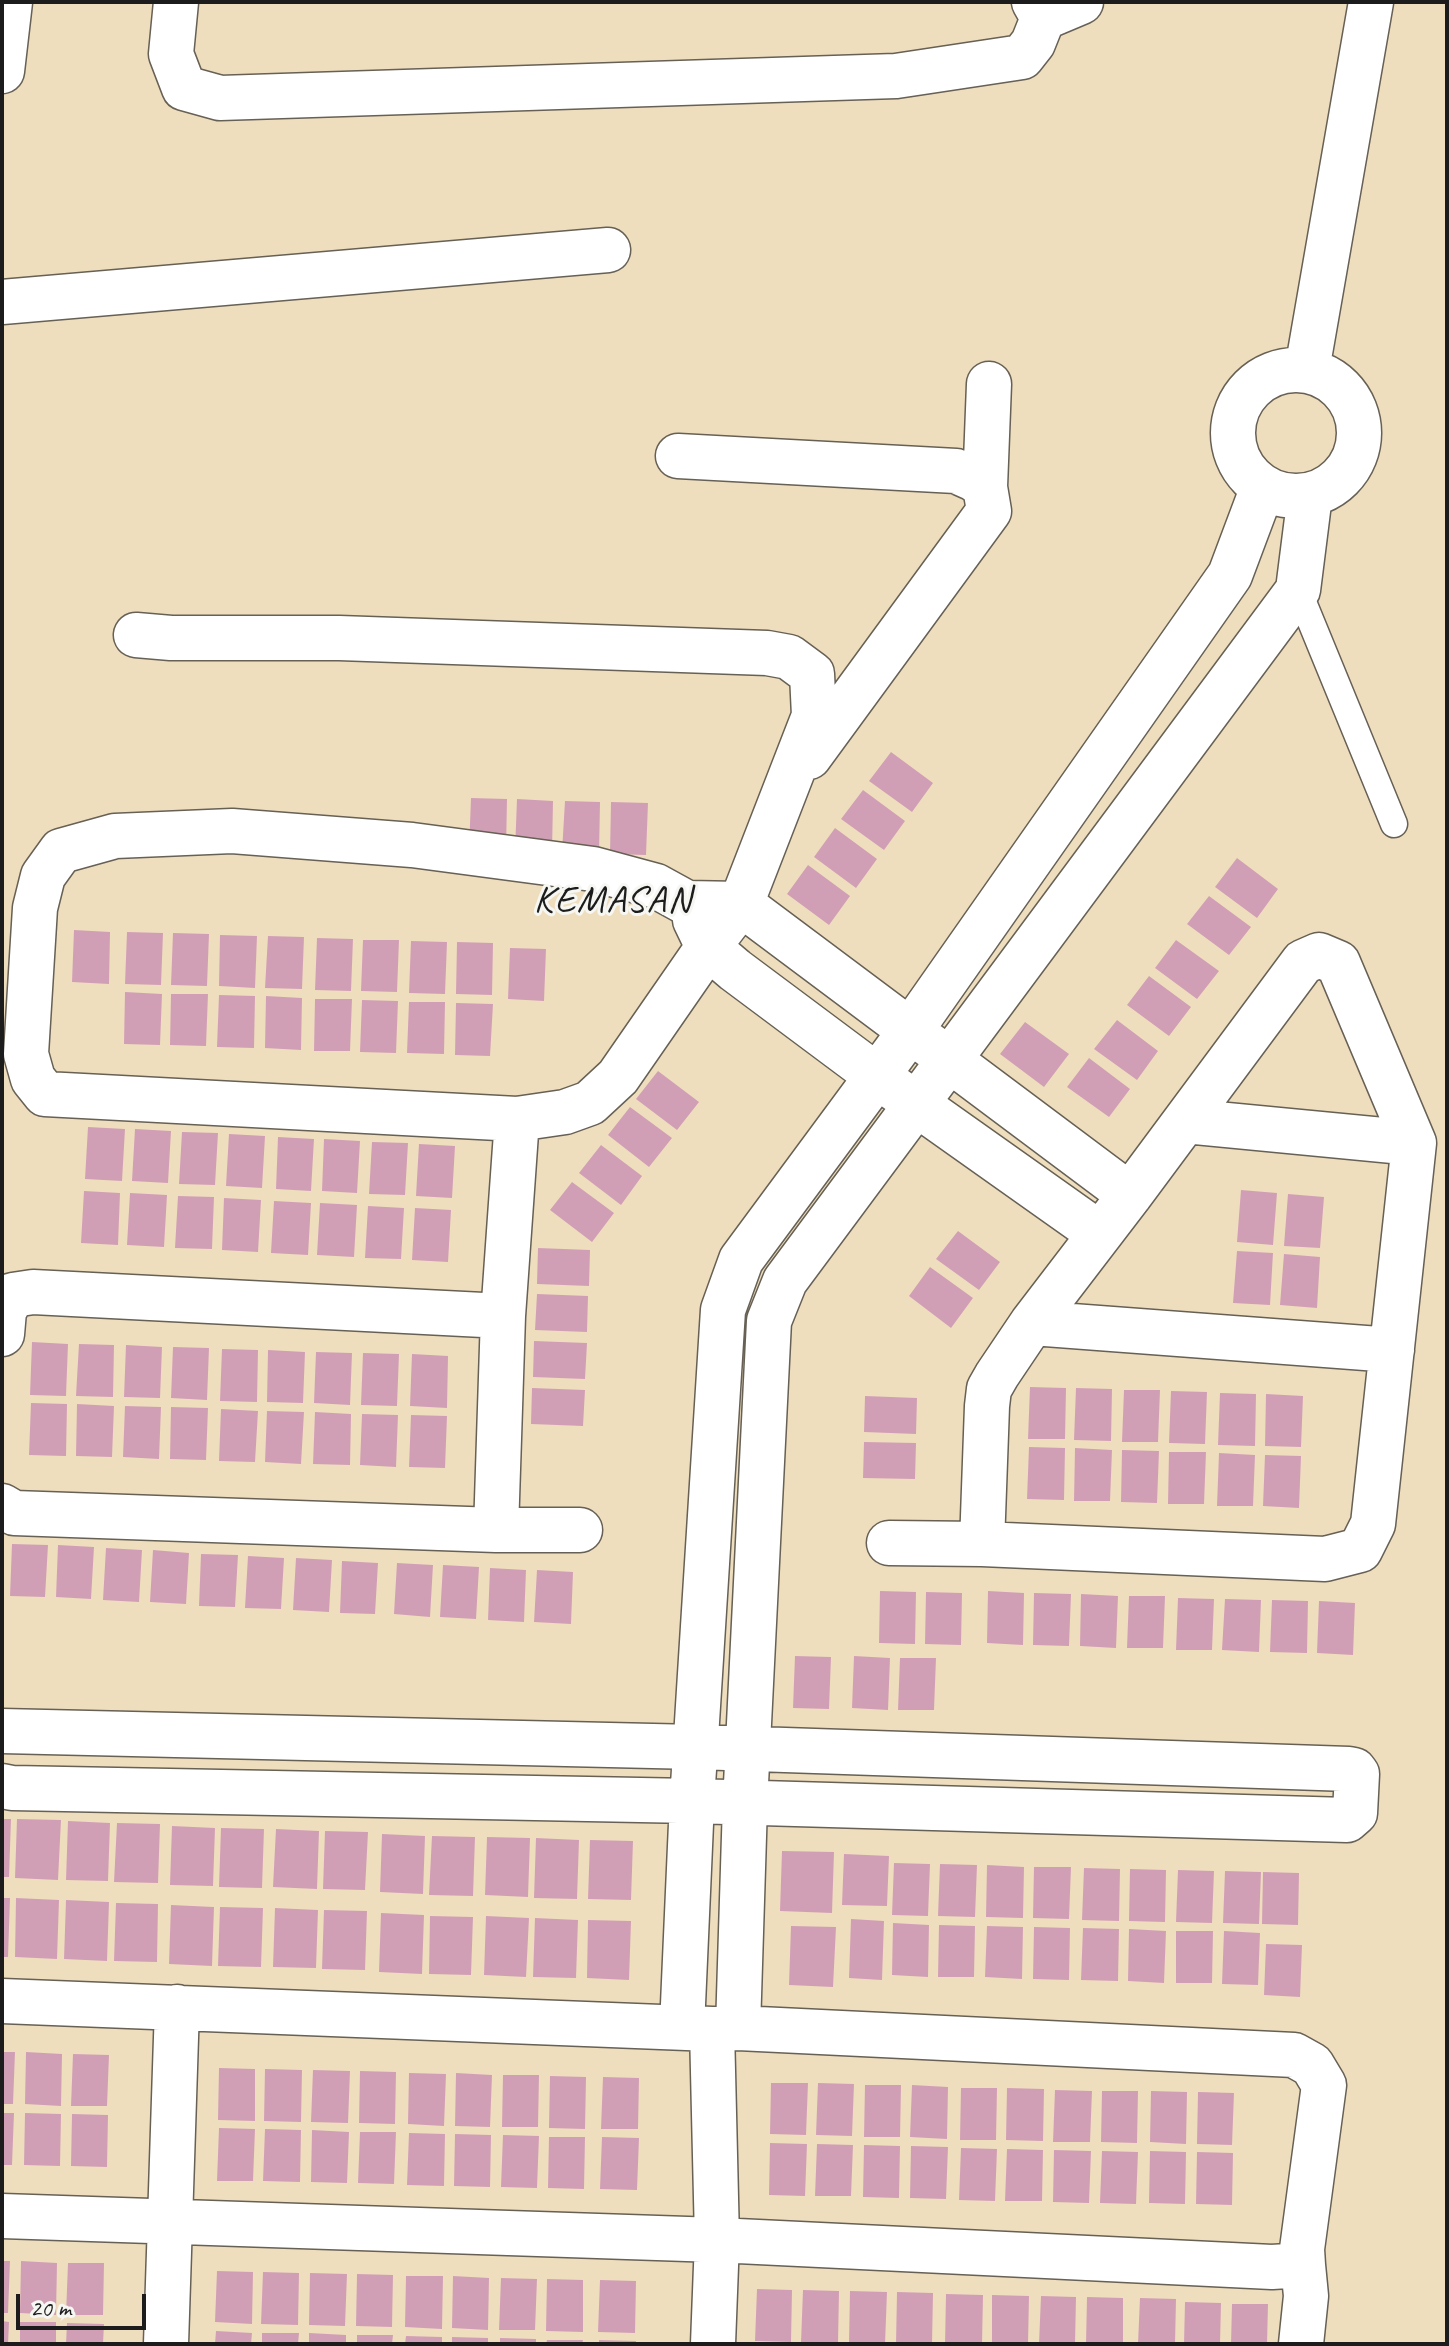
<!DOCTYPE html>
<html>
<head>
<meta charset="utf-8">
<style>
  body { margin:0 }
  #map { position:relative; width:1449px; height:2346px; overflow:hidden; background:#efdebe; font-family:Caveat,sans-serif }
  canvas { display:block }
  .frame { position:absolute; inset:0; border:4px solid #1c1c1c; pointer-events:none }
  .scale { position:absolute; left:16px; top:2294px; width:130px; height:36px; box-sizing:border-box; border:4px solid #1c1c1c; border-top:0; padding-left:10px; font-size:24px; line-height:28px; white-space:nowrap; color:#1c1c1c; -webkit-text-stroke:6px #f6f6f2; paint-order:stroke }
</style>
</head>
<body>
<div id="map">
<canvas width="1449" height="2346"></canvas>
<div class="frame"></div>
<div class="scale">20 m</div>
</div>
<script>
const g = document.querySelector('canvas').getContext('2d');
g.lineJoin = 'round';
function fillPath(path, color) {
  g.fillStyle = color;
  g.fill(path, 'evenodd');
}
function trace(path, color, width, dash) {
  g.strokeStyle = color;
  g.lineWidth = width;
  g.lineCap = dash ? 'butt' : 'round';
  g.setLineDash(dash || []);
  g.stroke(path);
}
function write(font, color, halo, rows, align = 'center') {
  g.font = font + ' Caveat,sans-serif';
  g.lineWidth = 6;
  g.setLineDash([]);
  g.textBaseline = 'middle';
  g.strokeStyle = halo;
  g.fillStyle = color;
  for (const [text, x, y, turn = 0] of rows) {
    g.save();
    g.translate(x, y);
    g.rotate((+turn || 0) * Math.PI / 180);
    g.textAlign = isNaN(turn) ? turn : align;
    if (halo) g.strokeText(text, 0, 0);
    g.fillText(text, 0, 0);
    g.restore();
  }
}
const building = new Path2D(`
  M891,752L933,783L912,812L869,781Z
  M863,790L905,821L884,850L841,819Z
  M471,798L507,799L506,851L469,850Z
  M517,799L553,801L552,852L515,851Z
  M565,801L600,802L599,854L562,852Z
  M611,802L648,803L646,855L610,854Z
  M835,828L877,859L856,888L814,857Z
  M1237,858L1278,889L1257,918L1215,887Z
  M808,865L850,896L829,925L787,894Z
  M1209,896L1251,927L1229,955L1187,924Z
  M74,930L110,932L109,984L72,982Z
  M127,932L163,933L161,985L125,984Z
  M173,933L209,934L207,986L171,985Z
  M220,935L257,936L255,988L219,986Z
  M268,936L304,937L302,989L265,988Z
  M317,938L353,939L351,991L315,990Z
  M363,940H399L397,992L361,991Z
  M1176,940L1219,971L1197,999L1155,968Z
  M411,941L447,942L445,994L409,993Z
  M457,942L493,943L492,995L456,994Z
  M510,948L546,949L544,1001L508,999Z
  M1149,976L1191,1007L1169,1036L1127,1005Z
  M125,992L162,994L160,1045L124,1044Z
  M171,994H208L206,1046L170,1045Z
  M219,995L255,996L254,1048L217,1047Z
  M266,996L302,998L301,1050L265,1048Z
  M315,999H352L350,1051H314Z
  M362,1000L398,1001L396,1053L360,1052Z
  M409,1002H445L444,1054L407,1053Z
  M456,1003L493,1004L490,1056L455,1055Z
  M1117,1020L1158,1051L1137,1080L1094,1049Z
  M1025,1022L1069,1054L1044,1087L1000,1054Z
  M1089,1058L1130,1089L1109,1117L1067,1087Z
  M658,1071L699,1102L677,1130L636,1099Z
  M630,1107L672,1138L649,1167L608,1135Z
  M88,1127L125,1129L122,1181L85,1179Z
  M135,1129L171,1131L168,1183L132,1181Z
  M182,1132L218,1133L215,1185L179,1184Z
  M229,1134L265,1136L262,1188L226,1186Z
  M278,1137L314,1139L311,1191L276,1189Z
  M324,1139L360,1141L357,1193L322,1191Z
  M372,1142L408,1143L405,1195L369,1194Z
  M419,1144L455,1146L452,1198L416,1196Z
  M601,1145L642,1176L621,1205L579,1173Z
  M572,1182L614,1213L592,1242L550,1210Z
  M1241,1190L1277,1193L1273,1245L1237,1242Z
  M84,1191L120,1193L118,1245L81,1243Z
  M130,1193L167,1195L164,1247L127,1245Z
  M1288,1194L1324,1197L1320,1248L1284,1246Z
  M178,1196L214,1197L212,1249L175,1248Z
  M224,1198L261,1200L258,1252L222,1250Z
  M274,1201L311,1203L308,1255L271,1253Z
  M320,1203L357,1205L354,1257L317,1255Z
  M368,1206L404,1208L401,1259L365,1258Z
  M415,1208L451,1210L448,1262L412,1260Z
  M958,1231L1000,1262L979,1290L936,1259Z
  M538,1248L590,1250L589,1286L537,1284Z
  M1237,1251L1273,1253L1270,1305L1233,1303Z
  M1284,1254L1320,1257L1317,1308L1280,1305Z
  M930,1267L973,1298L951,1328L909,1296Z
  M537,1294L588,1296L587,1332L535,1330Z
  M534,1341L587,1343L585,1379L533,1377Z
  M32,1342L68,1344L66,1396L30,1395Z
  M79,1344L114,1345L113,1397L76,1396Z
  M126,1345L162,1347L160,1398L124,1397Z
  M173,1347L209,1348L207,1400L171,1398Z
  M222,1349L258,1350L257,1402L220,1401Z
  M268,1350L305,1352L303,1403L267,1402Z
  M316,1352L352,1353L350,1405L314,1403Z
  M363,1353L399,1354L397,1406L361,1405Z
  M412,1354L448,1356L447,1408L410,1406Z
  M1030,1387L1066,1388L1065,1439H1028Z
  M532,1388L585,1390L583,1426L531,1424Z
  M1076,1388L1112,1389L1111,1441L1074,1440Z
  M1124,1390H1160L1158,1442H1122Z
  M1171,1391L1207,1392L1205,1444L1169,1443Z
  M1220,1393L1256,1394L1255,1446L1218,1445Z
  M1266,1394L1303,1396L1301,1447L1265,1446Z
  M865,1396L917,1398L916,1434L864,1432Z
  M31,1403L67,1404L66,1456L29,1455Z
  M77,1404L114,1406L112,1457L76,1456Z
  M125,1406L161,1407L159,1459L123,1457Z
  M171,1407L208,1408L206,1460L170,1459Z
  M221,1409L258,1411L255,1462L219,1461Z
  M267,1411L304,1412L301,1464L265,1462Z
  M315,1412L351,1414L350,1465L313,1464Z
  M362,1414L398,1415L396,1467L360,1465Z
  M411,1415L447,1416L445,1468L409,1467Z
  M864,1442L916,1443L915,1479L863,1478Z
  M1029,1447L1065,1448L1064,1500L1027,1499Z
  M1075,1448L1112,1450L1110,1501H1074Z
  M1122,1450L1159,1451L1157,1503L1121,1502Z
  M1169,1452H1206L1204,1504H1168Z
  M1219,1453L1255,1455L1253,1506H1217Z
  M1265,1455L1301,1456L1299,1508L1263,1506Z
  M12,1544L48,1545L45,1597L10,1596Z
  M58,1545L94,1547L91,1599L56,1597Z
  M106,1548L142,1550L139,1602L103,1600Z
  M153,1550L189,1553L186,1604L150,1602Z
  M201,1554L238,1555L235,1607L199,1606Z
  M248,1556L284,1558L281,1609L245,1608Z
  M296,1558L332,1560L329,1612L293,1610Z
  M342,1561L378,1563L375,1614L340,1613Z
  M397,1563L433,1565L430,1617L394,1614Z
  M443,1565L479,1567L476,1619L440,1617Z
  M490,1568L526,1570L524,1622L488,1620Z
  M537,1570L573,1572L571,1624L534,1622Z
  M880,1591L916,1592L915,1644L879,1643Z
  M988,1591L1024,1593L1023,1645L987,1643Z
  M926,1592L962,1593L961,1645L925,1644Z
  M1034,1593L1071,1594L1069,1646L1033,1645Z
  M1081,1594L1118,1596L1116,1648L1080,1646Z
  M1129,1596H1165L1163,1648H1127Z
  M1178,1598L1214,1599L1212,1650H1176Z
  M1225,1599L1261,1600L1259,1652L1222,1650Z
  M1272,1600L1308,1601L1307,1653L1270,1652Z
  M1319,1601L1355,1603L1353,1655L1317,1653Z
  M795,1656L831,1657L829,1709L793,1708Z
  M854,1656L890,1658L888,1710L852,1708Z
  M900,1658H936L934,1710H898Z
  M2,1819H11L9,1877H2Z
  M17,1819L61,1820L58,1880L15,1878Z
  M68,1821L110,1823L108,1881L66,1880Z
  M117,1823L160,1824L158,1883L114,1882Z
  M172,1826L215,1828L213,1886L170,1885Z
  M221,1828L264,1829L262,1888L219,1887Z
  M276,1829L319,1831L317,1889L273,1887Z
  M325,1831L368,1832L365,1890L323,1889Z
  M382,1834L425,1836L423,1894L380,1892Z
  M432,1836L475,1837L473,1896L429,1895Z
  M487,1837L530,1838L528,1897L485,1895Z
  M536,1838L579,1840L577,1899L534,1898Z
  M590,1840L633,1841L631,1900L588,1899Z
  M782,1851L834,1852L832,1913L780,1911Z
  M844,1854L889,1856L887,1906L842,1905Z
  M894,1863L930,1864L928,1916L892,1915Z
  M940,1864L977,1865L975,1917L938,1916Z
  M987,1865L1024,1867L1023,1918L986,1917Z
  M1034,1867H1071L1069,1919L1033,1918Z
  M1084,1868L1120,1869L1119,1921L1082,1920Z
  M1130,1869L1166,1870L1165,1922L1129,1921Z
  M1178,1870L1214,1871L1212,1923L1176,1922Z
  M1225,1871L1261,1872L1259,1924L1223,1923Z
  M1263,1872L1299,1873L1298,1925L1262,1924Z
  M2,1898H10L8,1957H2Z
  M16,1898L59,1900L57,1959L15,1957Z
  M66,1900L109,1902L107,1961L64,1959Z
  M116,1903L158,1904L157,1962L114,1961Z
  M171,1905L214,1907L212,1966L169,1964Z
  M220,1907L263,1908L261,1967L218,1966Z
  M275,1908L318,1910L316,1968L273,1967Z
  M324,1910L367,1911L365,1970L322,1969Z
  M381,1913L424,1915L422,1974L379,1972Z
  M430,1916L473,1917L471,1975L429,1974Z
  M486,1916L529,1918L526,1977L484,1975Z
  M535,1918L578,1920L576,1978L533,1977Z
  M851,1919L884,1921L882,1980L849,1978Z
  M588,1920L631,1921L629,1980L587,1978Z
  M893,1923L929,1925L928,1977L892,1975Z
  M939,1925L975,1926L974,1977H938Z
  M791,1926L836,1927L833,1987L789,1985Z
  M987,1926L1023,1927L1022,1979L985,1977Z
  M1034,1927L1070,1928L1069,1980L1033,1979Z
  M1083,1928L1119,1929L1118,1981L1081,1980Z
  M1129,1929L1166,1931L1164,1983L1128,1981Z
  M1176,1931H1213L1212,1983H1176Z
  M1224,1931L1260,1933L1258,1985L1222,1984Z
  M1266,1944L1302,1945L1300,1997L1264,1995Z
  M2,2052H15L13,2104H2Z
  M26,2052L62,2054L61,2106L25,2104Z
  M73,2054L109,2055L107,2106H71Z
  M219,2068L255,2069V2121L218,2120Z
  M265,2069L302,2070L301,2122L264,2121Z
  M313,2070L350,2071L348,2123L311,2122Z
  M360,2071L396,2072L395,2124L359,2123Z
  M409,2073L446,2074L444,2126L408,2124Z
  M456,2073L492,2075L490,2127L455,2126Z
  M503,2075H539L538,2127H502Z
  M550,2076L586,2077L585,2129L549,2128Z
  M603,2077L639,2078L638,2129H601Z
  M771,2083H808L806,2135L770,2134Z
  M818,2083L854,2084L852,2136L816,2135Z
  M865,2085H901L900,2137H864Z
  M912,2085L948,2087L947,2139L910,2137Z
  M961,2088H997L996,2140H960Z
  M1007,2088L1044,2089L1043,2141L1006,2140Z
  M1055,2090L1092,2091L1090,2142H1053Z
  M1102,2091H1138L1137,2143L1101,2142Z
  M1151,2091L1187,2092L1186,2144L1150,2142Z
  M1198,2092L1234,2093L1232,2145L1197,2144Z
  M2,2113H14L12,2165H2Z
  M25,2113L61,2114L60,2166L24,2165Z
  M72,2114L108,2115L107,2167L71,2166Z
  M219,2128L255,2129L253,2181H217Z
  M265,2129L301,2130L300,2182L263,2181Z
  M312,2130L349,2132L347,2183L311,2182Z
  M360,2132H396L394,2184L358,2183Z
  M409,2133L445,2134L444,2186L407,2185Z
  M455,2134L491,2135L490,2187L454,2186Z
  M503,2135L539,2136L537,2188L501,2187Z
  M549,2137H585L584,2189L548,2188Z
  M602,2137L639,2138L637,2190L600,2189Z
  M770,2143L807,2144L805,2196L769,2195Z
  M817,2144L853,2145L851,2196H815Z
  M864,2145L900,2146L899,2198L863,2197Z
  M911,2146L948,2147L946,2199L910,2198Z
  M961,2148L997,2149L995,2201L959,2200Z
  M1007,2149L1043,2150L1042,2201H1005Z
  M1054,2150L1091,2151L1089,2203L1053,2202Z
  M1102,2151L1138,2152L1136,2204L1100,2203Z
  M1150,2151L1186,2152L1185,2204L1149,2203Z
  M1197,2152L1233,2153L1232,2205L1196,2204Z
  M2,2261H10L8,2313H2Z
  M21,2261L57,2263L56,2315L20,2313Z
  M68,2263H104L103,2315H66Z
  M217,2271L253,2272L252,2324L215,2322Z
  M263,2272L299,2273L298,2325L261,2324Z
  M310,2273L347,2274L345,2326L309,2325Z
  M357,2274L393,2275L392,2327L356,2326Z
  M406,2276H443L442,2329L405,2327Z
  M453,2276L489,2278L488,2330L452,2328Z
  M501,2278L537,2279L535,2330H499Z
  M547,2279L583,2280V2332L546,2331Z
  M600,2280L636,2281L635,2333L598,2332Z
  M757,2289L792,2290L791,2342L755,2341Z
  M803,2290L839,2291L838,2343L801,2342Z
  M850,2291L887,2292L885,2344L849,2343Z
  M897,2292L933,2293L932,2344H896Z
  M946,2294L983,2295L982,2344H945Z
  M992,2295L1029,2296L1028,2344H992Z
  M1041,2296L1076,2297L1075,2344H1039Z
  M1087,2297L1123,2298V2344H1086Z
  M1140,2298L1176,2299L1175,2344H1138Z
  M1185,2302L1221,2303L1220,2344H1184Z
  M1232,2304H1268L1267,2344H1231Z
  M2,2321L9,2322L8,2344H2Z
  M20,2322H56V2344H20Z
  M67,2323L104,2324L103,2344H66Z
  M216,2331L252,2333L251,2344H215Z
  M262,2333H299L298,2344H262Z
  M309,2333L346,2335V2344H309Z
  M357,2335H393L392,2344H357Z
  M406,2336L442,2337V2344H405Z
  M452,2337L488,2338V2344H452Z
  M500,2338L536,2339V2344H500Z
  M547,2340H583L582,2344H546Z
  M599,2340L636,2341V2344H599Z`);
const service = new Path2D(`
  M1298,590L1394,824`);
const minor = new Path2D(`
  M176,2L171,54L184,88L220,98L896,76L1022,57L1033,43L1043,18L1034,2
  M1043,18L1081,2
  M2,71L10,2
  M2,302L608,250
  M1233 433a63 63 0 1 1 126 0a63 63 0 1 1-126 0Z
  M1307,370L1371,2
  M678,456L956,471L974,479L985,487
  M809,757L989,511L985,487L989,384
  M695,920L708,947L735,970L877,1076L1100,1234
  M517,1119L45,1094L33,1079L26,1054L35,908L43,876L61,851L115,836L232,831L412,845L593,869L656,886L687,903L741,904L1130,1195
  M1185,1121L1414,1143
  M1032,1323L1392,1350
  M2,1334L4,1311L13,1295L33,1292L503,1316
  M2,1506L14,1513L496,1530L503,1316L517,1119L565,1112L590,1103L618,1077L708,947L741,904L814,716L812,674L789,657L767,653L339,638H171L136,635
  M496,1530H580
  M889,1543L982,1544L1325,1559L1360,1550L1373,1524L1414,1143L1338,963L1319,955L1303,962L1130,1195L1032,1323L997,1375L989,1389L987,1406L982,1544
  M2,1731L696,1747L1349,1769L1354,1770L1357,1774L1355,1813L1347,1820L692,1801L12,1788L2,1786
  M2,2001L712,2029L738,2028L1294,2055L1312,2065L1324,2085L1302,2249L1303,2265L1272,2267L717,2240L2,2216
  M682,2027L692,1801L723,1310L741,1260L911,1030L1230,575L1263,487
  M738,2028L745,1804L769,1321L785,1281L1298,590L1310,495
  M712,2029L717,2240L713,2344
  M166,2344L177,2007
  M1301,2344L1306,2296L1303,2265`);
const quarterNames = [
  ["KEMASAN",613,901]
];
fillPath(building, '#d19fb5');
trace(service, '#666055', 29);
trace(minor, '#666055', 47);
trace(service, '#fff', 26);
trace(minor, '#fff', 44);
g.letterSpacing = '2px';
write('38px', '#1c1c1c', '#f6f6f2', quarterNames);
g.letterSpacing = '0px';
</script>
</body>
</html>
